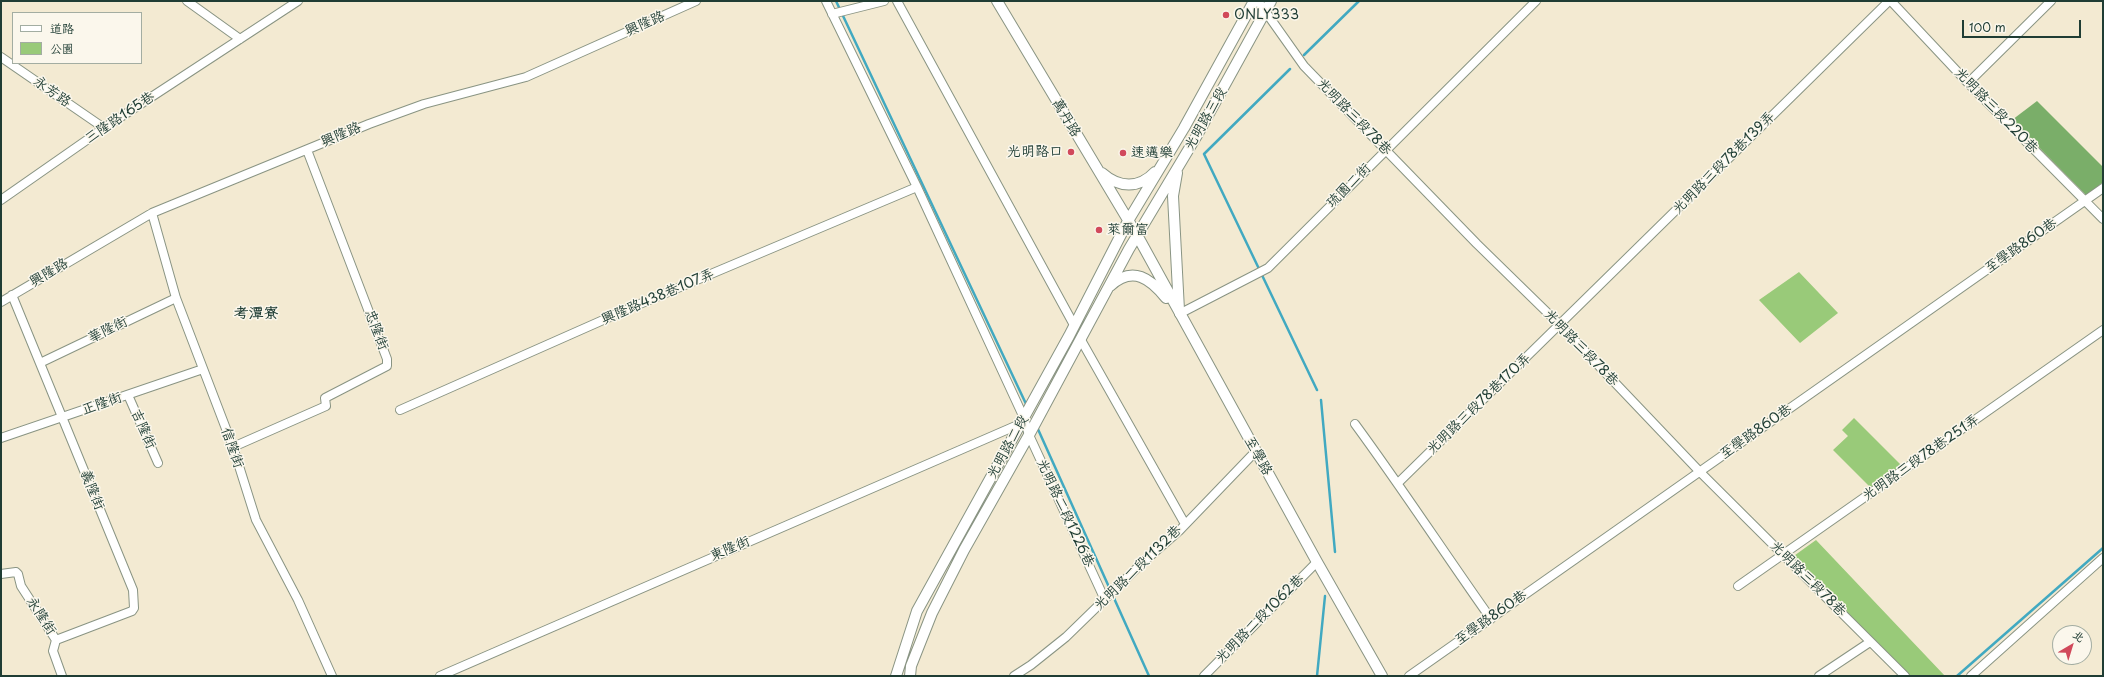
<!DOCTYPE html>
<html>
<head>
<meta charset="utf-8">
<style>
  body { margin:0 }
  #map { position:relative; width:2104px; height:677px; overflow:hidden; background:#f3ead2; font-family:"Playpen Sans","LXGW WenKai TC",sans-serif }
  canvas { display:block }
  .frame { position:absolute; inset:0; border:2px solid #1f3d34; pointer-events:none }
  .legend { position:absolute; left:12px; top:12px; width:130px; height:52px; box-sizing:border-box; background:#fbf7ec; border:1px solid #a3ada2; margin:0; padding:5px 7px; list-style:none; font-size:12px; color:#1f3d34 }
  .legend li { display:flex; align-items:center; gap:8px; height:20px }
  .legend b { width:20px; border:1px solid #a3ada2 }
  .north { position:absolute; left:2052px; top:625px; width:40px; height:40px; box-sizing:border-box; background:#fbf7ec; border:1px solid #a3ada2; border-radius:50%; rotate:38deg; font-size:11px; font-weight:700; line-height:16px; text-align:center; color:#1f3d34 }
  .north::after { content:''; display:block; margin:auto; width:14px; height:18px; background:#d1495b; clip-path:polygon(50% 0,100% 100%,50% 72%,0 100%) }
  .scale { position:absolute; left:1962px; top:20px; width:119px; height:18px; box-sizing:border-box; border:2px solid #1f3d34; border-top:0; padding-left:5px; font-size:12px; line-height:14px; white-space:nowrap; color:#1f3d34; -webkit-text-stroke:3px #fbf7ec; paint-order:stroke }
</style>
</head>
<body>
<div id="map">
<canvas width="2104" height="677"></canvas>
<div class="frame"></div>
<ul class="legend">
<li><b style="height:5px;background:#fff"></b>道路</li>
<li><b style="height:11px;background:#99ca79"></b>公園</li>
</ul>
<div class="north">北</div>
<div class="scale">100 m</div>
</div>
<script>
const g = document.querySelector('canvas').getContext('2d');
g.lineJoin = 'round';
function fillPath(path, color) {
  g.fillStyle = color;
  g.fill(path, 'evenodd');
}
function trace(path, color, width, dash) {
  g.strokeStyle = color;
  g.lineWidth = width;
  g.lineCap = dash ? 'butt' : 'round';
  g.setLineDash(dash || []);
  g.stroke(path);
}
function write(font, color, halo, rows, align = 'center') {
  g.font = font + ' "Playpen Sans","LXGW WenKai TC",sans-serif';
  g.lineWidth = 3;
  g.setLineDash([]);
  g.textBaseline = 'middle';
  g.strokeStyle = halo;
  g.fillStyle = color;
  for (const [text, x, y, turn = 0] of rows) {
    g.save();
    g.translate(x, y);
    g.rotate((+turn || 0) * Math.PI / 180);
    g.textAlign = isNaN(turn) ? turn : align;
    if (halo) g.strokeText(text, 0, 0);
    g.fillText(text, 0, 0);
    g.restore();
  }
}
const green = new Path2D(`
  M1799,272L1838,313L1800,343L1759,300Z
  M1854,418L1903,467L1873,490L1833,450L1848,436L1842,430Z
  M1816,540L1945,676H1910L1791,558Z`);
const forest = new Path2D(`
  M2037,101L2103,167V182L2087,196L2012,120Z`);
const stream = new Path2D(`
  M836,1L1027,406
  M1304,55L1359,1
  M1290,69L1204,154L1317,390
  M1321,400L1335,552
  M1037,427L1149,676
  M1317,676L1325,596
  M1957,676L2103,548`);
const minor = new Path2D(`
  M187,1L240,39
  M826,1L917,187L1024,418L1029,435L1105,600
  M897,1L1074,325
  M1258,1L1304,66L1477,244L1560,325L1700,472L1905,676
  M1891,1L1968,83L2103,219
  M832,14L884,1
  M1,57L104,128
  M1968,83L2051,1
  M1,200L104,128L298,1
  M152,213L176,298L233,447L256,520L298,600L332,676
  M12,295L133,590L134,608L132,611L56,640
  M1,302L152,213L369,124L424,104L526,77L696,1
  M1179,314L1268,268L1536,1
  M1081,340L1185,524
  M40,363L176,298
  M128,395L158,463
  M400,410L628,309L917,187
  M1355,424C1402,488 1445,554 1491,619
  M1,438L203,369
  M233,447L326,406L325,398L387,366V359L307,150
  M1398,483L1889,1
  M1,574L16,572L18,574L21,586L56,640L53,651L62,676
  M1738,586L2103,330
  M440,676L1020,424
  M1014,676L1031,665L1066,637L1141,564L1179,531L1255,452
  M1204,676L1317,562
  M1409,676L2103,188
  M1819,676L1870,642
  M1971,676L2103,558`);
const tertiary = new Path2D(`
  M997,1L1137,235L1317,562L1382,676
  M1102,173C1119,188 1139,189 1155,172
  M1177,173L1173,196L1179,310
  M1110,286C1133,265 1151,279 1166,298
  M896,676L917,611L1069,336L1128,221L1184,128L1254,1
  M910,676L911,666L932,613L964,550L1029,435L1129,249L1196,137L1271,1`);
const markers = [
  [1226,15,4,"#d1495b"],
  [1071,152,4,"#d1495b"],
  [1123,153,4,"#d1495b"],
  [1099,230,4,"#d1495b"]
];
const poiNames = [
  ["ONLY333",1234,15],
  ["光明路口",1063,152,"right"],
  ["速邁樂",1131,153],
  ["萊爾富",1107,230]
];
const streetNames = [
  ["興隆路",645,24,-24],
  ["永芳路",52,92,35],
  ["光明路三段220巷",1996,111,46],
  ["光明路三段78巷",1354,117,46],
  ["三隆路165巷",120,118,-34],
  ["萬丹路",1066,118,59],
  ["光明路三段",1206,119,-60],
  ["興隆路",341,135,-23],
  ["光明路三段78巷139弄",1724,163,-45],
  ["琉園二街",1349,186,-45],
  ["至學路860巷",2021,246,-35],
  ["興隆路",49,273,-31],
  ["興隆路438巷107弄",658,297,-23],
  ["華隆街",108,330,-26],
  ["忠隆街",376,330,69],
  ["光明路三段78巷",1581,348,46],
  ["正隆街",102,404,-19],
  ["光明路三段78巷170弄",1479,404,-44],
  ["吉隆街",143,429,66],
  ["至學路860巷",1756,432,-35],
  ["光明路二段",1008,447,-61],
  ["信隆街",232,448,71],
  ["至學路",1258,456,61],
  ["光明路三段78巷251弄",1921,458,-35],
  ["義隆街",92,490,68],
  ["光明路二段1226巷",1065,513,65],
  ["東隆街",730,549,-23],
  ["光明路二段1132巷",1138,568,-44],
  ["光明路三段78巷",1808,579,45],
  ["永隆街",41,616,57],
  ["至學路860巷",1491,618,-35],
  ["光明路二段1062巷",1260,619,-45]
];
const neighbourhoodNames = [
  ["考潭寮",256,314]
];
fillPath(green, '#99ca79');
fillPath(forest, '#7aae69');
trace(stream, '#41a9c1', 2.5);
trace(minor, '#899483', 10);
trace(tertiary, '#899483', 12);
trace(minor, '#fff', 8);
trace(tertiary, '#fff', 10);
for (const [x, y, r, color] of markers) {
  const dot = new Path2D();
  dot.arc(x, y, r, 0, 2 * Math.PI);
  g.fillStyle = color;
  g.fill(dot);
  trace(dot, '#fbf7ec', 1.5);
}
write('14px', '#1f3d34', '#fbf7ec', poiNames, 'left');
write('14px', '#1f3d34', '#fbf7ec', streetNames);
write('bold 15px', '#1f3d34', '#fbf7ec', neighbourhoodNames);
</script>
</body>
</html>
